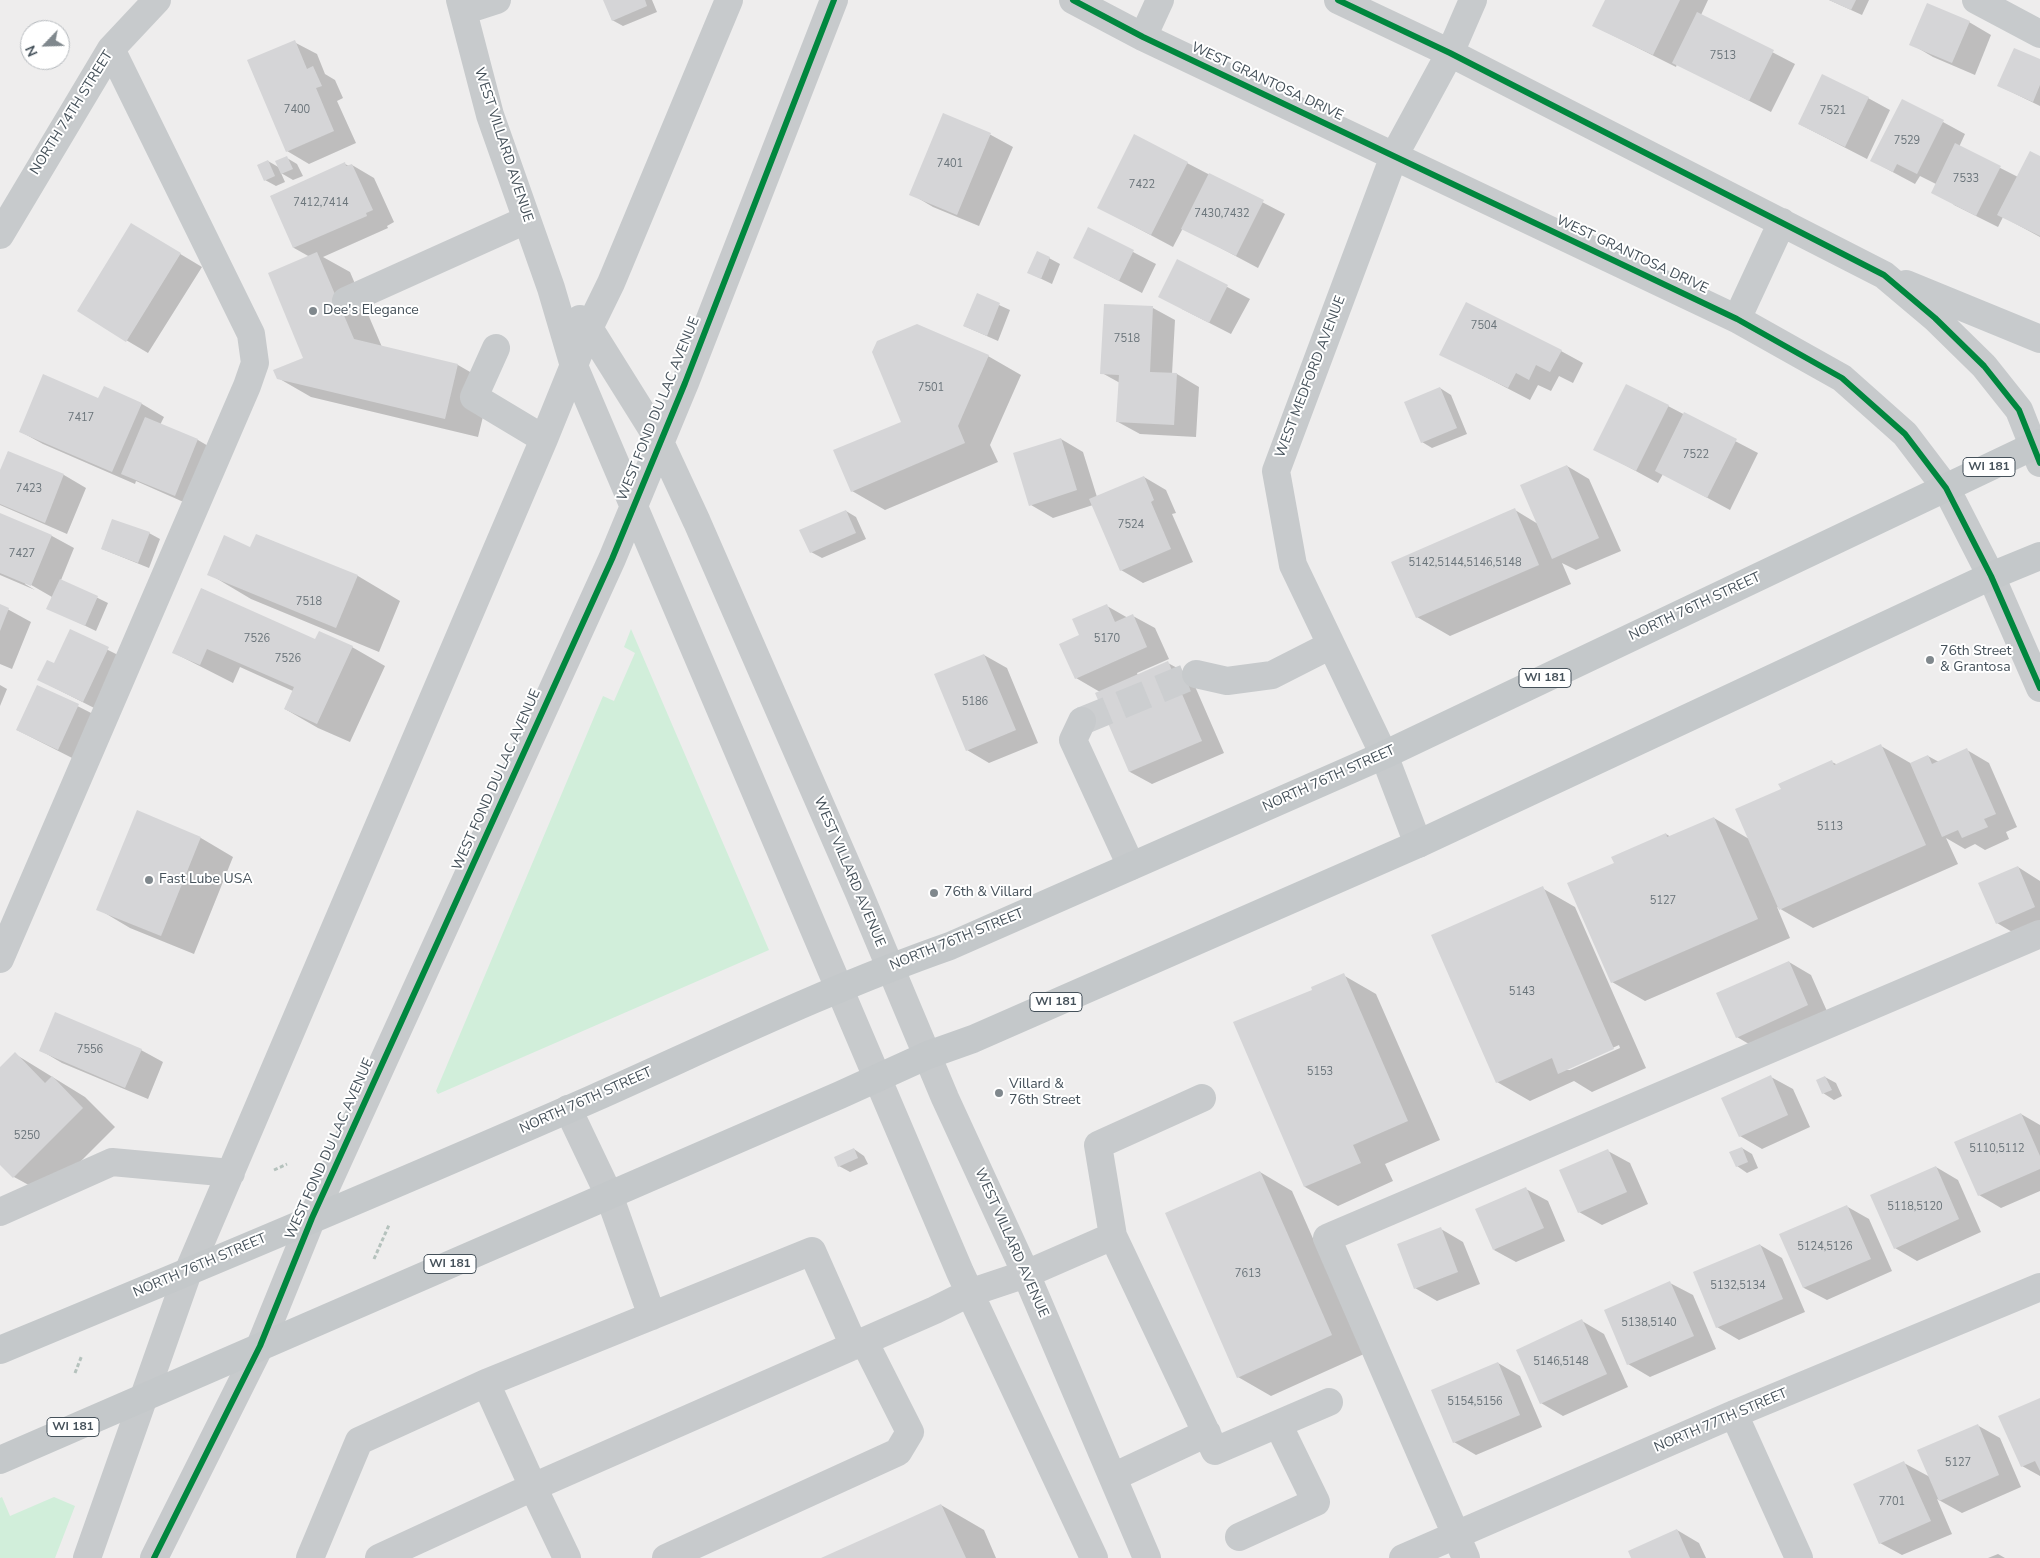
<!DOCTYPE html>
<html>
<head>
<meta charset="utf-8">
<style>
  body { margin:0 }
  #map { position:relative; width:2040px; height:1558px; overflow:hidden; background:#eeeded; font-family:"Nunito Sans",sans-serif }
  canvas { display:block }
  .north { position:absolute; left:20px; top:20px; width:50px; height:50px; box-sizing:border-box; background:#fff; border:1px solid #b5b9bd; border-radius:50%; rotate:246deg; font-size:14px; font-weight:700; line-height:20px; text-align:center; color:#45515a }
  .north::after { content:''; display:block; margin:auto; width:18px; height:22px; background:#80888d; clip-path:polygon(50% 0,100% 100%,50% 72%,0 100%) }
</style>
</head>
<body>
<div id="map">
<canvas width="2040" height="1558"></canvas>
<div class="north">N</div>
</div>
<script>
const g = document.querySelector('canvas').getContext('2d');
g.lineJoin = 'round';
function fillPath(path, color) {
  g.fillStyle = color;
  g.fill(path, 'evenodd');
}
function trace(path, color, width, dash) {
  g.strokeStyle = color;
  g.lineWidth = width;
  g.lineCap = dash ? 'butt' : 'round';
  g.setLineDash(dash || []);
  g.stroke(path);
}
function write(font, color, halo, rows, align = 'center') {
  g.font = font + ' "Nunito Sans",sans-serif';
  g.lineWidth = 4;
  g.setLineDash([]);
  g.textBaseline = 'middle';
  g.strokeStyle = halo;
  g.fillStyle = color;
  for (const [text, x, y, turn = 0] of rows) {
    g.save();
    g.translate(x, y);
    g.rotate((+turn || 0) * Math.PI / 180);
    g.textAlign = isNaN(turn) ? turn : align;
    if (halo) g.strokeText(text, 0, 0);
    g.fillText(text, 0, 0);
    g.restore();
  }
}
const green = new Path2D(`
  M631,629L769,950L438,1094L436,1091L603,696L614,701L635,653L624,647Z
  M2,1497L10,1516L54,1497L75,1506L55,1558H0V1498Z`);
const shadow = new Path2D(`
  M604,0H652L657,12L623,26L612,20Z
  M1606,0H1708L1701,15L1795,64L1771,112L1677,64L1676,67L1594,26Z
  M1829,0H1869L1862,15Z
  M1969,22L1991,35L1975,75L1933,57L1911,44Z
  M294,42L317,54L325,74L335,80L343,98L337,101L356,143L309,164L287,151Z
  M2040,61V106L1999,86Z
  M1868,98L1890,110L1867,159L1799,124Z
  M944,115L991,135L1013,147L979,226L933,207L911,194Z
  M1943,122L1965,134L1959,147L2018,177L2040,157V237L2003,217L1998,227L1954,205L1936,184L1920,176L1915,184L1872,161Z
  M287,158L297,164L303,176L293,180L281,173L285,182L276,186L265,180L268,161L280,168Z
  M1187,163L1285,214L1258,268L1183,228L1173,247L1098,207Z
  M345,164L349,166L352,165L374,178L394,222L387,226L388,228L323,257L350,272L382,347L458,365L491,384L478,437L311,397L278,378L305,359L310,257L294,248L271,196Z
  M1089,229L1156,264L1142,293L1075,258Z
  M152,237L202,267L148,353L126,340Z
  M1049,258L1060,264L1052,284L1029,273Z
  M1178,261L1250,299L1231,334L1182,309Z
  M977,295L1010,310L998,341L964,326Z
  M1153,308L1175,320L1172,374H1177L1199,387L1196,437L1140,434L1118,422L1120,383L1102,373Z
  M1561,351L1583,363L1573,383L1559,376L1551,391L1538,385L1530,400L1441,354Z
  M988,356L1021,375L990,445L998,462L885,510L852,491L903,422Z
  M104,388L142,404L164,417L160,425L198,440L220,453L197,508L136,481L135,484L43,444L21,432L99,400Z
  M1440,388L1451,395L1467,434L1432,448L1422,442Z
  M1668,406L1758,453L1730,510L1663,474L1658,483L1595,449Z
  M1061,439L1083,452L1097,497L1144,477L1166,490L1176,513L1172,514L1193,562L1143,583L1121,570L1093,505L1053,518L1031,505Z
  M8,452L64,475L86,488L67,534L0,505V473Z
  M1567,466L1589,479L1621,551L1576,570L1562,563L1571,584L1450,636L1417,617L1515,510L1538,524Z
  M846,511L856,517L866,539L822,558L811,552Z
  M0,514L52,536L74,548L61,580L108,603L96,631L48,608L52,597L26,582L25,584L35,590L0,575Z
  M149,533L160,539L149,568L102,549Z
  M257,535L358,576L400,601L379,652L251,599L209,574L251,548Z
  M202,589L316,641L352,647L385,666L350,742L318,728L285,709L293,691L240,667L233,683L174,653Z
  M0,605L31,622L12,669L0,664Z
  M1107,606L1128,618L1133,616L1155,628L1169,659L1137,673L1138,676L1168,663L1190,675L1224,753L1152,784L1130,772L1096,693L1100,692L1076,678L1081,636Z
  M70,631L130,661L106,714L39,680L55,664Z
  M984,655L1007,668L1038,743L989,763L967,750Z
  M0,685L7,689L0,706Z
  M38,686L101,718L80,762L17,730Z
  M1881,746L1912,764L1928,756L1939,762L1967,750L1989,763L2017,827L2006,832L2009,839L1985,850L1975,844L1965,849L1946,838L1958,864L1813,928L1777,907L1790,938L1645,1001L1612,982L1615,863L1666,834L1671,837L1714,818L1749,839L1782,790L1832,762L1838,765Z
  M137,812L201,838L233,857L194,954L130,928L98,909Z
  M2018,867L2040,881V927L2019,936L1997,923Z
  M1542,888L1575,907L1646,1068L1592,1092L1574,1081L1530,1101L1497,1082ZM1619,1045L1620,1048L1570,1070H1564Z
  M1789,962L1811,975L1830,1018L1759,1050L1737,1037Z
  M1343,975L1376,994L1440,1140L1385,1164L1393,1181L1338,1206L1305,1187Z
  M40,1050H141L163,1062L148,1099L62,1063Z
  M15,1054L85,1097L115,1127L47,1195L14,1177L0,1163V1068Z
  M1771,1077L1793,1089L1810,1127L1762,1149L1740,1136Z
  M1825,1077L1836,1083L1842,1096L1834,1100L1823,1093Z
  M2021,1114L2040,1125V1191L2001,1208L1979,1195Z
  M1742,1148L1752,1154L1758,1168L1747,1173L1737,1166Z
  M854,1149L864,1156L868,1164L850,1172L839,1166Z
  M1608,1151L1630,1163L1648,1204L1602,1225L1579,1212Z
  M1936,1167L1958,1180L1981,1232L1917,1261L1895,1248Z
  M1260,1172L1292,1191L1364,1354L1271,1396L1238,1377Z
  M1526,1189L1548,1201L1565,1241L1516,1262L1494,1250Z
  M1846,1206L1869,1219L1892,1271L1827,1300L1804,1288L1781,1235Z
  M1441,1229L1463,1242L1480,1284L1437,1301L1415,1288Z
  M1760,1245L1782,1258L1805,1312L1739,1340L1717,1327Z
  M1670,1283L1693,1295L1716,1349L1650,1377L1628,1364Z
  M1582,1321L1604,1334L1628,1387L1563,1416L1541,1403Z
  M1498,1363L1520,1376L1542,1427L1476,1455L1454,1442Z
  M2040,1399V1476L2022,1466Z
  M1977,1425L2000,1438L2021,1487L1962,1513L1937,1499L1952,1534L1902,1555L1880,1543L1904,1463L1930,1477Z
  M941,1505L984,1530L996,1558H824Z
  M1677,1530L1699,1543L1706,1558H1632Z
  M1998,1554L2005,1558H1988Z`);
const building = new Path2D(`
  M603,0H645L647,6L612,21Z
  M1605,0H1680L1653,55L1592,26Z
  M1829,0H1856L1851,10Z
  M1927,3L1970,21L1952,63L1909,45Z
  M1697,12L1774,50L1749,101L1672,63Z
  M295,40L307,69L313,66L322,86L316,88L334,131L286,152L247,60Z
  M2014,48L2040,59V85L2033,102L1997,86Z
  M1822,74L1869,97L1845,147L1798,124Z
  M1902,99L1944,120L1917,174L1897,164L1893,172L1870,161Z
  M943,113L991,133L957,215L909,195Z
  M1134,134L1188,162L1151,235L1097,208Z
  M1955,143L2001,166L1976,216L1931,193Z
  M2030,151L2040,156V236L1997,215Z
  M287,156L293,169L281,174L275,161Z
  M268,160L275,176L264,181L257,165Z
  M345,162L346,166L352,164L373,210L366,213L367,216L293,248L270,196Z
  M1209,173L1264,200L1236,256L1181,229Z
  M131,223L181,253L126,342L77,311Z
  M1088,227L1134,250L1119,281L1073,258Z
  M1037,251L1050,257L1041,279L1027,273Z
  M317,252L354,339L458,364L445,419L277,379L273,370L303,358L268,273Z
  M1177,259L1228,285L1209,323L1158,297Z
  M977,293L1000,303L987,336L963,326Z
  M1466,302L1562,350L1550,372L1536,365L1529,380L1516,373L1508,388L1439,355Z
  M1104,304L1153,306L1150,372L1177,373L1174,425L1116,422L1119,375L1100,374Z
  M917,324L989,355L958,426L965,443L851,492L833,450L901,422L872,352L877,341Z
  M43,374L98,398L104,386L142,403L112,472L19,432Z
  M1626,384L1669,405L1636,471L1593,450Z
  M1440,387L1457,428L1421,443L1404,402Z
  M1684,412L1737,439L1707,498L1655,471Z
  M145,417L198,439L175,496L121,474Z
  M1061,438L1077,490L1029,506L1013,453Z
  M8,451L64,474L45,523L0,504V470Z
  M1567,465L1599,538L1552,559L1520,485Z
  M1144,476L1154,500L1151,502L1171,549L1120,571L1089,499Z
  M1515,508L1539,565L1416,618L1391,562Z
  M846,510L856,533L810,553L799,530Z
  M0,513L52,535L31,586L0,573Z
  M112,519L150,532L138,563L101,549Z
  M256,534L358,575L336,628L207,575L224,535L250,547Z
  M60,579L98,596L85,626L46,609Z
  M201,588L315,639L319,631L353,646L317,724L284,709L294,687L207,649L200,665L172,653Z
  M0,604L9,608L0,631Z
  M1107,604L1115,622L1133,614L1147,647L1075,679L1059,644L1079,635L1072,619Z
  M70,629L109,647L83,702L37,680L47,660L54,663Z
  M984,654L1016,730L966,751L934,674Z
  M1168,661L1202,741L1129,772L1095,693Z
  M37,685L79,704L58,750L16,730Z
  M1881,744L1926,845L1779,910L1735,809L1781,789L1778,784L1832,760L1834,765Z
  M1967,748L1996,814L1984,819L1988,827L1962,838L1958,830L1942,837L1910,763L1928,755L1932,764Z
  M137,810L201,837L161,936L96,910Z
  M1714,817L1758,919L1611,983L1567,883L1614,863L1611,857L1666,833L1667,837Z
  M2018,866L2035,907L1996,924L1978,883Z
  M1543,886L1614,1049L1558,1074L1552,1058L1496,1083L1431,935Z
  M1789,961L1808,1005L1736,1038L1716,993Z
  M1344,973L1408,1121L1353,1145L1361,1163L1304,1187L1233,1022L1312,990L1311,987Z
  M55,1012L142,1049L125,1088L39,1051Z
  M15,1052L45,1083L52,1076L83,1108L13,1178L0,1165V1067Z
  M1771,1075L1788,1115L1739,1137L1721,1098Z
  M1825,1076L1832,1090L1822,1094L1816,1080Z
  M2021,1113L2040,1156V1169L1978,1196L1954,1142Z
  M1742,1147L1748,1162L1736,1167L1729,1152Z
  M854,1148L858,1158L838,1167L834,1157Z
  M1608,1149L1627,1192L1578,1213L1559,1170Z
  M1936,1166L1959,1219L1894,1249L1870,1195Z
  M1260,1171L1332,1335L1237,1378L1165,1213Z
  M1526,1187L1544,1228L1493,1250L1475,1209Z
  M1847,1205L1871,1259L1803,1288L1779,1234Z
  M1441,1227L1458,1272L1414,1289L1397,1244Z
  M1760,1244L1783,1299L1716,1328L1693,1272Z
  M1670,1281L1694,1336L1627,1365L1604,1310Z
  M1582,1319L1607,1374L1540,1404L1516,1350Z
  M1498,1362L1520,1415L1453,1443L1431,1390Z
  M2040,1398V1471L2035,1461L2021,1467L1998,1416Z
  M1978,1424L1999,1475L1939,1501L1917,1450Z
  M1904,1461L1931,1521L1879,1544L1853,1484Z
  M941,1504L966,1558H821Z
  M1677,1529L1690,1558H1631L1628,1551Z`);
const minorTunnel = new Path2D(`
  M1082,721L1196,674`);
const path = new Path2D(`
  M274,1170L287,1164
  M374,1259L389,1225
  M75,1373L82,1355`);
const minor = new Path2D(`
  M460,0L490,115L551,288L574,366L960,1272L1094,1558
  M1073,0L1143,37L1737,319L1842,378L1905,434L1946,488L1991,576L2040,688
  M1338,0L1450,53L1884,275L1935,318L1984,366L2019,410L2040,463
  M1976,0L2040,34
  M463,11L497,0
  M1143,37L1160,0
  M0,235L111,49L157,0
  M1906,284L2040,339
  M346,301L526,220
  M580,319L589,328L659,440L697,522L859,893L945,1098L1026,1274L1147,1558
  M1737,319L1782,222
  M496,348L474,397L544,439
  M1196,674L1227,681L1272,675L1331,645
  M1082,721L1073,740L1131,866
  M1418,844L1384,755L1293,565L1276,471L1394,156L1450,53L1473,0
  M0,959L247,386L255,363L251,334L111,49
  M568,1109L609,1195L652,1316
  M0,1212L112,1162L231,1173
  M1113,1236L1215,1451L1329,1402
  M854,1346L812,1251L486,1383L533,1487L935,1310L969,1293L1026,1274L1113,1236L1098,1145L1202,1098
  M1734,1414L1799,1558
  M1113,1477L1207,1433
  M1239,1537L1316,1502L1278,1424
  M87,1558L188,1272L544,439L589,328L611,283L729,0
  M154,1558L260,1346L312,1218L612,559L685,383L834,0
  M310,1558L359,1441L486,1383
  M379,1558L533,1487L567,1558
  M666,1558L898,1452L910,1432L864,1341
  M1403,1558L1734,1414L2040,1287
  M1466,1558L1327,1238L2040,934`);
const major = new Path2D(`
  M0,1350C198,1268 396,1185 592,1099C711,1046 827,989 950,946L1384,755L2040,443
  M0,1460L840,1095L928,1055L973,1039L1418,844L1991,576L2040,556`);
const cycleway = new Path2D(`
  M1073,0L1143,37L1737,319L1842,378L1905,434L1946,488L1991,576L2040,688
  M1338,0L1450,53L1884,275L1935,318L1984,366L2019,410L2040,463
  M154,1558L260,1346L312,1218L612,559L685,383L834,0`);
const markers = [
  [313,311,5,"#80888d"],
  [1930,660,5,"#80888d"],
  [149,880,5,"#80888d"],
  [934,893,5,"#80888d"],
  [999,1093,5,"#80888d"]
];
const numberNames = [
  ["7513",1723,56],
  ["7400",297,110],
  ["7521",1833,111],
  ["7529",1907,141],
  ["7401",950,164],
  ["7533",1966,179],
  ["7422",1142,185],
  ["7412,7414",321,203],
  ["7430,7432",1222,214],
  ["7504",1484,326],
  ["7518",1127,339],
  ["7501",931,388],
  ["7417",81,418],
  ["7522",1696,455],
  ["7423",29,489],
  ["7524",1131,525],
  ["7427",22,554],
  ["5142,5144,5146,5148",1465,563],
  ["7518",309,602],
  ["7526",257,639],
  ["5170",1107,639],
  ["7526",288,659],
  ["5186",975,702],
  ["5113",1830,827],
  ["5127",1663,901],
  ["5143",1522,992],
  ["7556",90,1050],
  ["5153",1320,1072],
  ["5250",27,1136],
  ["5110,5112",1997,1149],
  ["5118,5120",1915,1207],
  ["5124,5126",1825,1247],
  ["7613",1248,1274],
  ["5132,5134",1738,1286],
  ["5138,5140",1649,1323],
  ["5146,5148",1561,1362],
  ["5154,5156",1475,1402],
  ["5127",1958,1463],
  ["7701",1892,1502]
];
const shields = [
  [1989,467,52],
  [1545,678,52],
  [1056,1002,52],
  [450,1264,52],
  [73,1427,52]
];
const shieldNames = [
  ["WI 181",1989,467],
  ["WI 181",1545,678],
  ["WI 181",1056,1002],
  ["WI 181",450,1264],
  ["WI 181",73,1427]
];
const streetNames = [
  ["WEST GRANTOSA DRIVE",1267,82,25],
  ["NORTH 74TH STREET",72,113,-58],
  ["WEST VILLARD AVENUE",503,145,72],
  ["WEST GRANTOSA DRIVE",1632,255,25],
  ["WEST MEDFORD AVENUE",1311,377,-69],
  ["WEST FOND DU LAC AVENUE",659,409,-68],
  ["NORTH 76TH STREET",1695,607,-25],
  ["NORTH 76TH STREET",1329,779,-24],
  ["WEST FOND DU LAC AVENUE",497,780,-66],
  ["WEST VILLARD AVENUE",849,872,67],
  ["NORTH 76TH STREET",957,940,-22],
  ["NORTH 76TH STREET",586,1101,-24],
  ["WEST FOND DU LAC AVENUE",330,1149,-66],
  ["WEST VILLARD AVENUE",1011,1243,66],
  ["NORTH 76TH STREET",200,1266,-23],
  ["NORTH 77TH STREET",1721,1421,-23]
];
const poiNames = [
  ["Dee's Elegance",323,311],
  ["76th Street",1940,652],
  ["& Grantosa",1940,668],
  ["Fast Lube USA",159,880],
  ["76th & Villard",944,893],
  ["Villard &",1009,1085],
  ["76th Street",1009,1101]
];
fillPath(green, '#d1eeda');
fillPath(shadow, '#0003');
fillPath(building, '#d5d5d7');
trace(minorTunnel, '#ccced0', 28, [28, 14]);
trace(path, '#b5c2bd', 3, [4, 2.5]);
trace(minor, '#c7cacc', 28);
trace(major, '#c4c8ca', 28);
trace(cycleway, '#00873e', 6);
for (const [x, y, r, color] of markers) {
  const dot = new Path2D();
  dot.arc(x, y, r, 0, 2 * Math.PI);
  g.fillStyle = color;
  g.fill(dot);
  trace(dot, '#fff', 2);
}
write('11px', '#6a747a', null, numberNames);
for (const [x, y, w] of shields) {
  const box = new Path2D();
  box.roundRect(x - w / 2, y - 9.5, w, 19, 4);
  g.fillStyle = '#fff';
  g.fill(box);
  trace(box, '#45515a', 1);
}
write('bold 12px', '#45515a', null, shieldNames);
write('14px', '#45515a', '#fff', streetNames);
write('14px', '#45515a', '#fff', poiNames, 'left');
</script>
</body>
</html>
